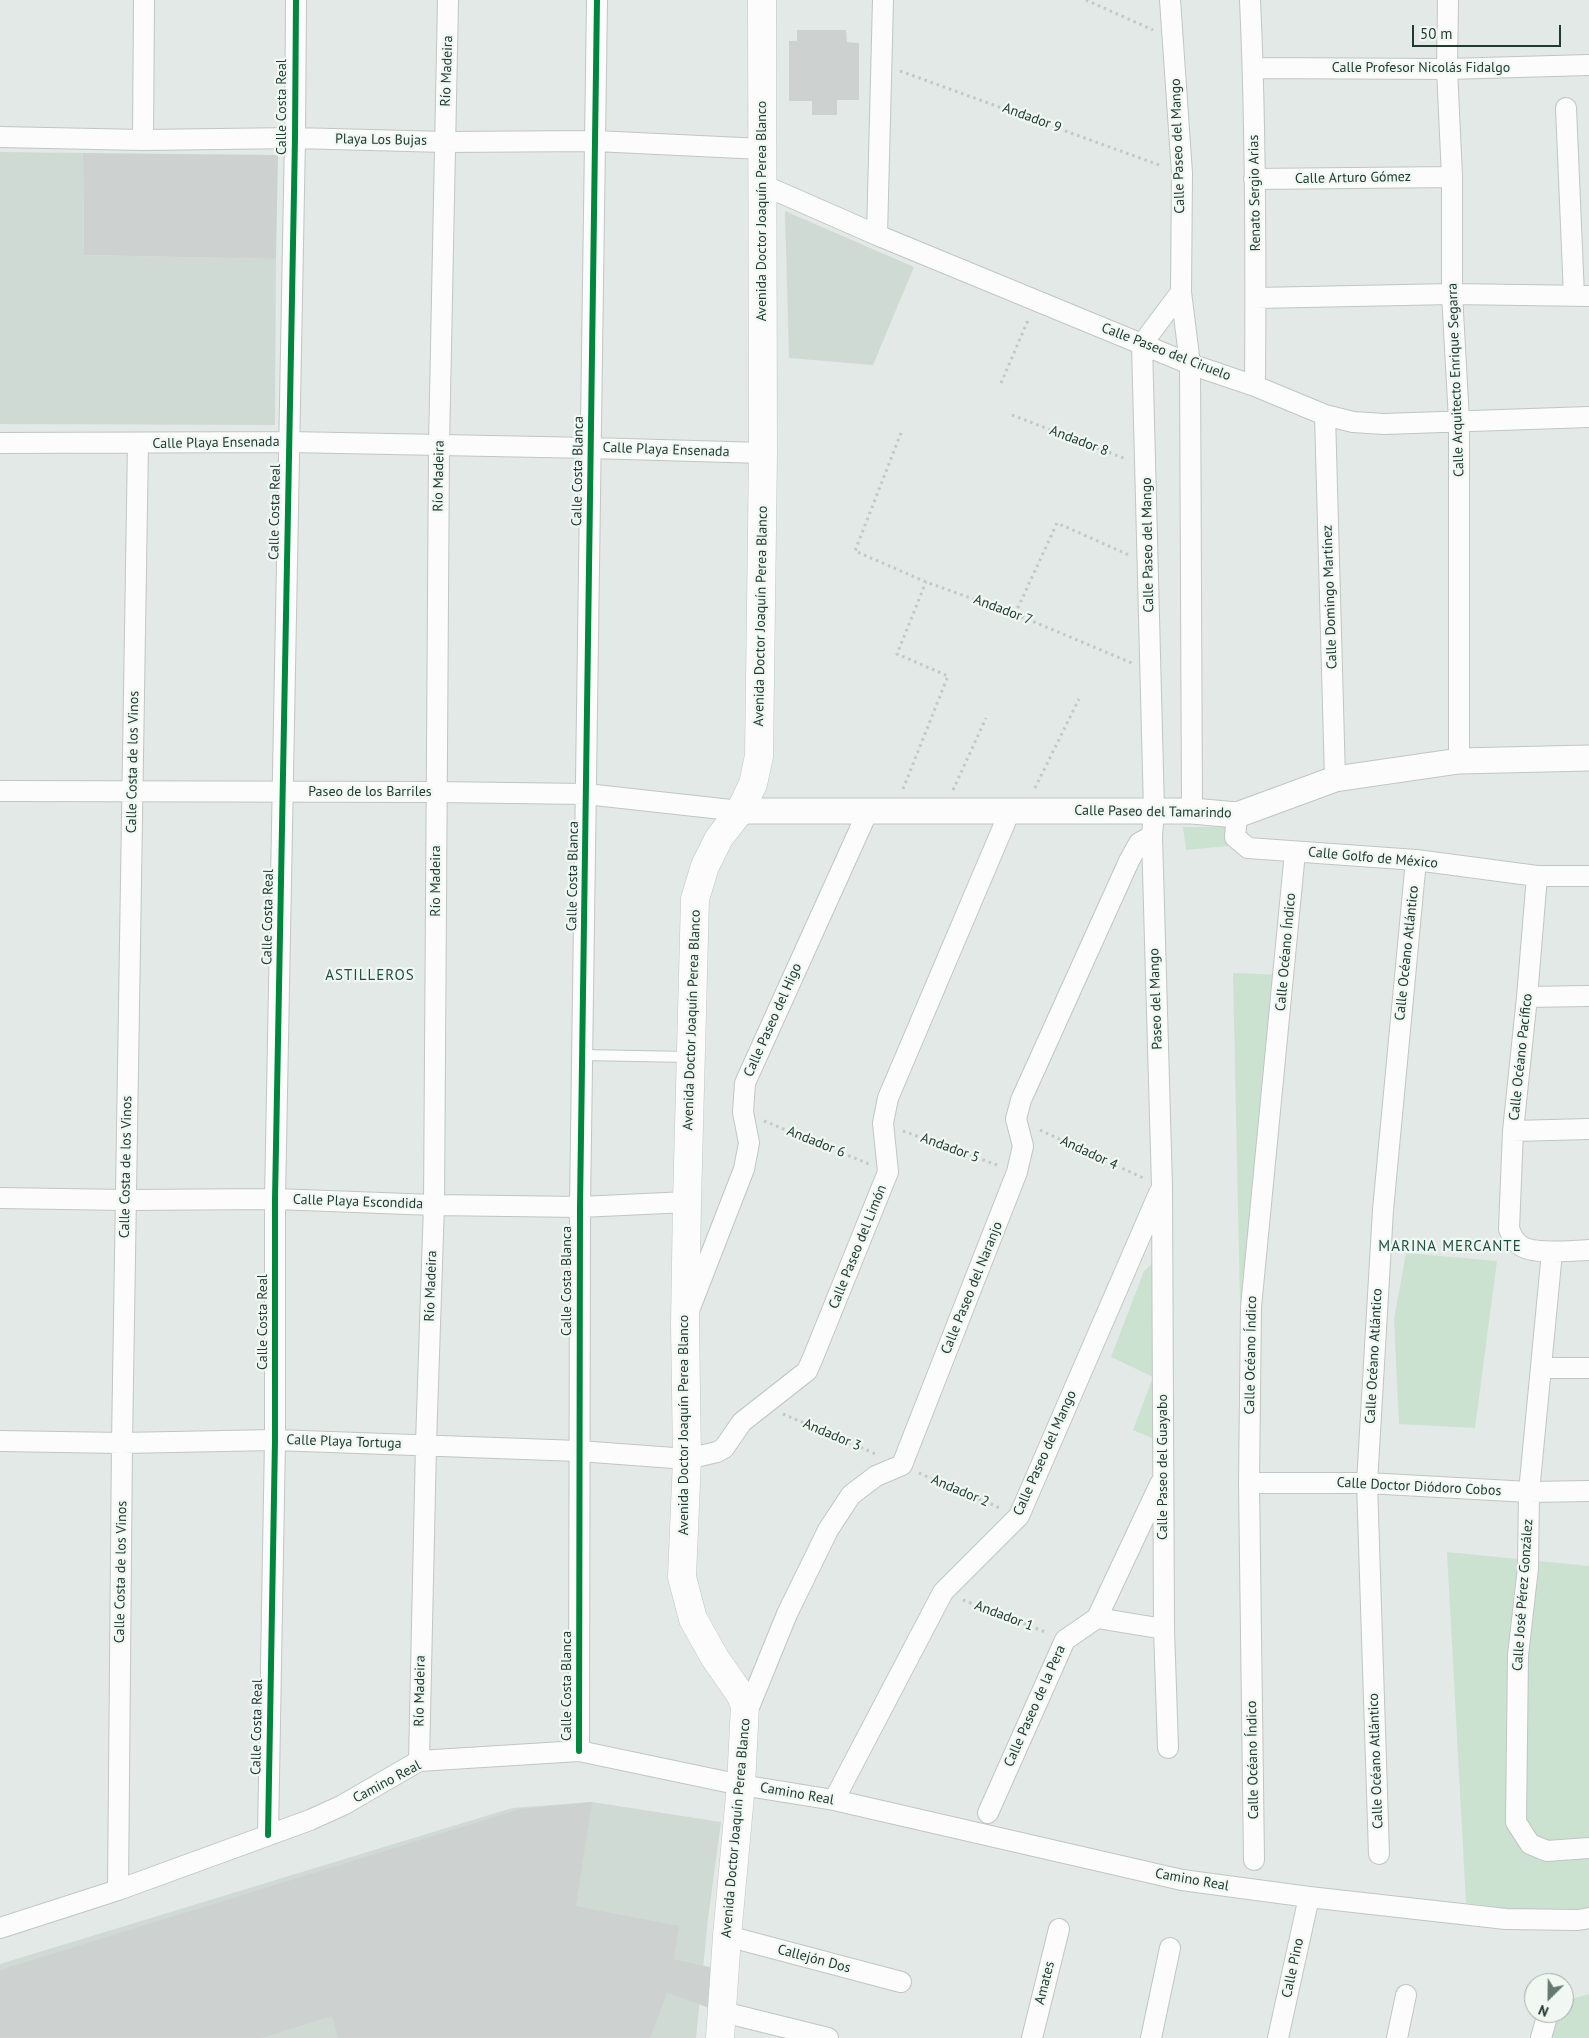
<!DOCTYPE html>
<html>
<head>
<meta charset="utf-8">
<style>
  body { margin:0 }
  #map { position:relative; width:1589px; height:2038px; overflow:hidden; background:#e3e9e6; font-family:"PT Sans",sans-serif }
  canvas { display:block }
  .north { position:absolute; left:1524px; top:1973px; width:50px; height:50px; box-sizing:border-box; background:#f1f8f4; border:1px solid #9dada6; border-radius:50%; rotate:203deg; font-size:14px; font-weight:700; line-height:20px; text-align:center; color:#203c32 }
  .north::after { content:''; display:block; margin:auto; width:18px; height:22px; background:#647971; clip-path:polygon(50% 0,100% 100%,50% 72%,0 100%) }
  .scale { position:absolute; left:1412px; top:25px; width:149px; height:22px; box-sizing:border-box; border:2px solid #203c32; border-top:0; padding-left:6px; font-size:15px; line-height:18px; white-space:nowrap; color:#203c32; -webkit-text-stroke:4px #f1f8f4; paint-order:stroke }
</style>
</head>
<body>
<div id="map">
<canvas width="1589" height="2038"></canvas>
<div class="north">N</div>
<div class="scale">50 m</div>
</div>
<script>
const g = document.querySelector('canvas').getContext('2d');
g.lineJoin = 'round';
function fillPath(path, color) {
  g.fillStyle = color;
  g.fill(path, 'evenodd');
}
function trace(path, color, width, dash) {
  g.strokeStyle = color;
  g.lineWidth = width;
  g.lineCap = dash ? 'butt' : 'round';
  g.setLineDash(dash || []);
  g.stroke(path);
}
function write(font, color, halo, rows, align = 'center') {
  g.font = font + ' "PT Sans",sans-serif';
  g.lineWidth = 4.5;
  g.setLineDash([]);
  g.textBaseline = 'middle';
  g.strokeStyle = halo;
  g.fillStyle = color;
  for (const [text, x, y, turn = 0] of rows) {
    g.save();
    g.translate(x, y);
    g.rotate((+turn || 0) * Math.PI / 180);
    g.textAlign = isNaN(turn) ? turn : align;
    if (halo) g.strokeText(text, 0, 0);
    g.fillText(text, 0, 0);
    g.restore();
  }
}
const built = new Path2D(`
  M0,152L83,153L84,255L276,259L275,425L0,424Z
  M785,211L914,267L873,365L789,358Z
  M592,1802L721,1822L708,1919L696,2038H0V1964L512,1808Z`);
const green = new Path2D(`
  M1183,827H1227L1229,846L1186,850Z
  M1233,973L1290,975L1259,1302L1240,1303Z
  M1406,1253L1497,1261L1475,1428L1399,1424L1394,1319Z
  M1152,1264L1168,1289L1170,1446L1133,1430L1153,1377L1111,1357L1144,1271Z
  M1447,1552L1589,1566V1914L1574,1919L1466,1903Z
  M1589,1994V2038H1547L1553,2013H1564V2001Z`);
const building = new Path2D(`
  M797,30H846L847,42L859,43V100H837V115H812V101H789V41H797Z
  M83,153L278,155L276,259L84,255Z
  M592,1802L576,1906L679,1926L674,1959L718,1969L712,2009L667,1993L650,2038H338L332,2016L262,2038H0V1970L520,1809Z`);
const path = new Path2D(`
  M1086,0L1153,30
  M900,71L1162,166
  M1001,383L1029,318
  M1012,415L1126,459
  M901,433L855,551L926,582L1015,614L1132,663
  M1015,614L1057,523L1129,555
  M1035,788L1079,699
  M903,789L948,676L897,654L926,582
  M953,790L986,718
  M764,1121L869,1164
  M1040,1130L1143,1178
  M903,1131L1000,1166
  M783,1414L876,1454
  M919,1473L1000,1508
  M963,1600L1048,1633`);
const service = new Path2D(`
  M583,1055L689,1057`);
const minor = new Path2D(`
  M1170,0L1182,173L1181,292L1190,364L1192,811
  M1250,0C1256,128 1256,257 1255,386
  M1448,0L1447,69L1452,177V294L1459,420V761
  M1253,68L1447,69L1589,65
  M1566,108L1574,296
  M0,137L143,140L295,138L445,142L595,141L762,149
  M143,140L144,0
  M1254,179L1452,177
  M763,185L877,235L1190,364L1255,386L1325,415L1353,422L1384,424L1589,417
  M877,235L883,0
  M1256,298L1452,294L1589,296
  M1325,415L1335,779
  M0,443L289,442L591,448L763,453
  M0,791L436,792L586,794L740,811
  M1237,815L1235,837L1248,848L1416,860L1537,876H1589
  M1537,876L1527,997L1513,1131L1509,1229C1512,1236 1515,1243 1523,1247C1535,1254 1574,1251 1589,1250
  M1527,997L1589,996
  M1513,1131L1589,1129
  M0,1198L126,1200L275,1199L434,1205L580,1207L687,1202
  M1552,1252L1529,1492L1528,1568L1518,1655L1516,1822L1530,1844L1547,1851L1589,1848
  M690,1308L744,1169L749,1143L743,1112L745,1083L868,811
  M1541,1368H1589
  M0,1441L122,1443L275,1440L579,1451L687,1459L717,1452L724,1448L742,1422L807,1371L812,1360L888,1172L883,1123L888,1098L1010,811
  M1249,1483H1367L1529,1492L1589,1491
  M1097,1618L1164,1629
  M745,1717L787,1614L828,1530L851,1495L876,1476L902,1465L1017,1172L1023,1146L1016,1119L1021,1100L1129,861L1139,843L1152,836
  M1168,1748L1164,1629L1162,1187L1152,836L1154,811L1142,344L1181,292
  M579,1751L580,1207L597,0
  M419,1761L426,1444L434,1205L439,446L448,0
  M834,1800L943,1592L1019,1516L1159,1193
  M988,1813L1065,1640L1097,1618L1160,1484
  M268,1835L275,1440V1199L295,138L296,0
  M1379,1854L1367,1483L1383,1210L1416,860
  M1254,1860L1249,1483L1251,1307L1295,852
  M118,1890L122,1443L138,443
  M0,1928L118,1890L310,1820L343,1805L419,1761L579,1751L741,1785L834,1800L1182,1880L1309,1897L1506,1919L1578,1920L1589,1918
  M727,1936L901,1982
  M723,2012L828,2038
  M1032,2038L1059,1929
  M1151,2038L1170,1948
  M1278,2038L1309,1897
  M1397,2038L1406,1995
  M1541,2038L1546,2020`);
const tertiary = new Path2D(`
  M740,811H1192L1237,815L1335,779L1459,761L1589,758`);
const secondary = new Path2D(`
  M720,2038L727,1936L741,1785L745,1705L740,1694L715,1658L693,1619L682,1577L687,1459L685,1323L687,1202L695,899L705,866L719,838L740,811L753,784L759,756L763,453L762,0`);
const cycleway = new Path2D(`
  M579,1751L580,1207L597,0
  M268,1835L275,1440V1199L295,138L296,0`);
const streetNames = [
  ["Calle Profesor Nicolás Fidalgo",1421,68],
  ["Río Madeira",447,71,-88],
  ["Calle Costa Real",282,107,-90],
  ["Andador 9",1032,118,20],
  ["Playa Los Bujas",381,140,1],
  ["Calle Paseo del Mango",1178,146,-92],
  ["Calle Arturo Gómez",1353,178,-1],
  ["Renato Sergio Arias",1255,193,-91],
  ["Avenida Doctor Joaquín Perea Blanco",762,211,-90],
  ["Calle Paseo del Ciruelo",1166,352,21],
  ["Calle Arquitecto Enrique Segarra",1456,380,-92],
  ["Andador 8",1079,441,21],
  ["Calle Playa Ensenada",216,443,-1],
  ["Calle Playa Ensenada",666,450,2],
  ["Calle Costa Blanca",578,471,-89],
  ["Río Madeira",439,476,-89],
  ["Calle Costa Real",275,512,-89],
  ["Calle Paseo del Mango",1148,545,-91],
  ["Calle Domingo Martínez",1330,597,-92],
  ["Andador 7",1003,610,21],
  ["Avenida Doctor Joaquín Perea Blanco",761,616,-89],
  ["Calle Costa de los Vinos",133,762,-89],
  ["Paseo de los Barriles",370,792],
  ["Calle Paseo del Tamarindo",1153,812,1],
  ["Calle Golfo de México",1373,858,5],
  ["Calle Costa Blanca",573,876,-89],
  ["Río Madeira",436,881,-90],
  ["Calle Costa Real",268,917,-89],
  ["Calle Océano Índico",1286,952,-85],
  ["Calle Océano Atlántico",1407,953,-84],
  ["Paseo del Mango",1156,999,-92],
  ["Avenida Doctor Joaquín Perea Blanco",692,1020,-88],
  ["Calle Paseo del Higo",773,1020,-66],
  ["Calle Océano Pacífico",1521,1057,-84],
  ["Andador 6",816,1142,22],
  ["Andador 5",950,1148,20],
  ["Andador 4",1089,1153,25],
  ["Calle Costa de los Vinos",126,1167,-89],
  ["Calle Playa Escondida",358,1202,2],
  ["Calle Paseo del Limón",858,1247,-68],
  ["Calle Costa Blanca",567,1281,-90],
  ["Río Madeira",431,1286,-88],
  ["Calle Paseo del Naranjo",972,1288,-68],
  ["Calle Costa Real",263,1322,-90],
  ["Calle Océano Índico",1251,1355,-89],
  ["Calle Océano Atlántico",1374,1356,-87],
  ["Avenida Doctor Joaquín Perea Blanco",684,1425,-90],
  ["Andador 3",832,1435,23],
  ["Calle Playa Tortuga",344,1442,2],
  ["Calle Paseo del Mango",1045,1453,-66],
  ["Calle Paseo del Guayabo",1163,1467,-90],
  ["Calle Doctor Diódoro Cobos",1419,1487,3],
  ["Andador 2",960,1491,23],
  ["Calle Costa de los Vinos",121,1572,-89],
  ["Calle José Pérez González",1523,1595,-86],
  ["Andador 1",1004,1616,21],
  ["Calle Costa Blanca",567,1686,-90],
  ["Río Madeira",420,1691,-89],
  ["Calle Paseo de la Pera",1035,1706,-66],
  ["Calle Costa Real",257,1727,-89],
  ["Calle Océano Índico",1253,1760,-91],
  ["Calle Océano Atlántico",1376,1761,-92],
  ["Camino Real",387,1782,-28],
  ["Camino Real",797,1794,10],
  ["Avenida Doctor Joaquín Perea Blanco",736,1828,-85],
  ["Camino Real",1192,1880,10],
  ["Callejón Dos",814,1959,15],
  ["Calle Pino",1293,1968,-78],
  ["Amates",1045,1983,-76]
];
const neighbourhoodNames = [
  ["ASTILLEROS",370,976],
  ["MARINA MERCANTE",1450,1247]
];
fillPath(built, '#d0dad5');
fillPath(green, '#cbe2d1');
fillPath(building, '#cdd2d0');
trace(service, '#c0c6c3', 12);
trace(minor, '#c0c6c3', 22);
trace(tertiary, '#c0c6c3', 27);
trace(secondary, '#bec7c3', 29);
trace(path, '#c0c9c4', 3, [2.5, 4]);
trace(service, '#fbfcfb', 10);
trace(minor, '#fbfcfb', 20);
trace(tertiary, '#fbfcfb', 25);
trace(secondary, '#fbfcfb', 28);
trace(cycleway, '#00873e', 6);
write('14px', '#203c32', '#f1f8f4', streetNames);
g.letterSpacing = '1px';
write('15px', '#1c4f3e', '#f1f8f4', neighbourhoodNames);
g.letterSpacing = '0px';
</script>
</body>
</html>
